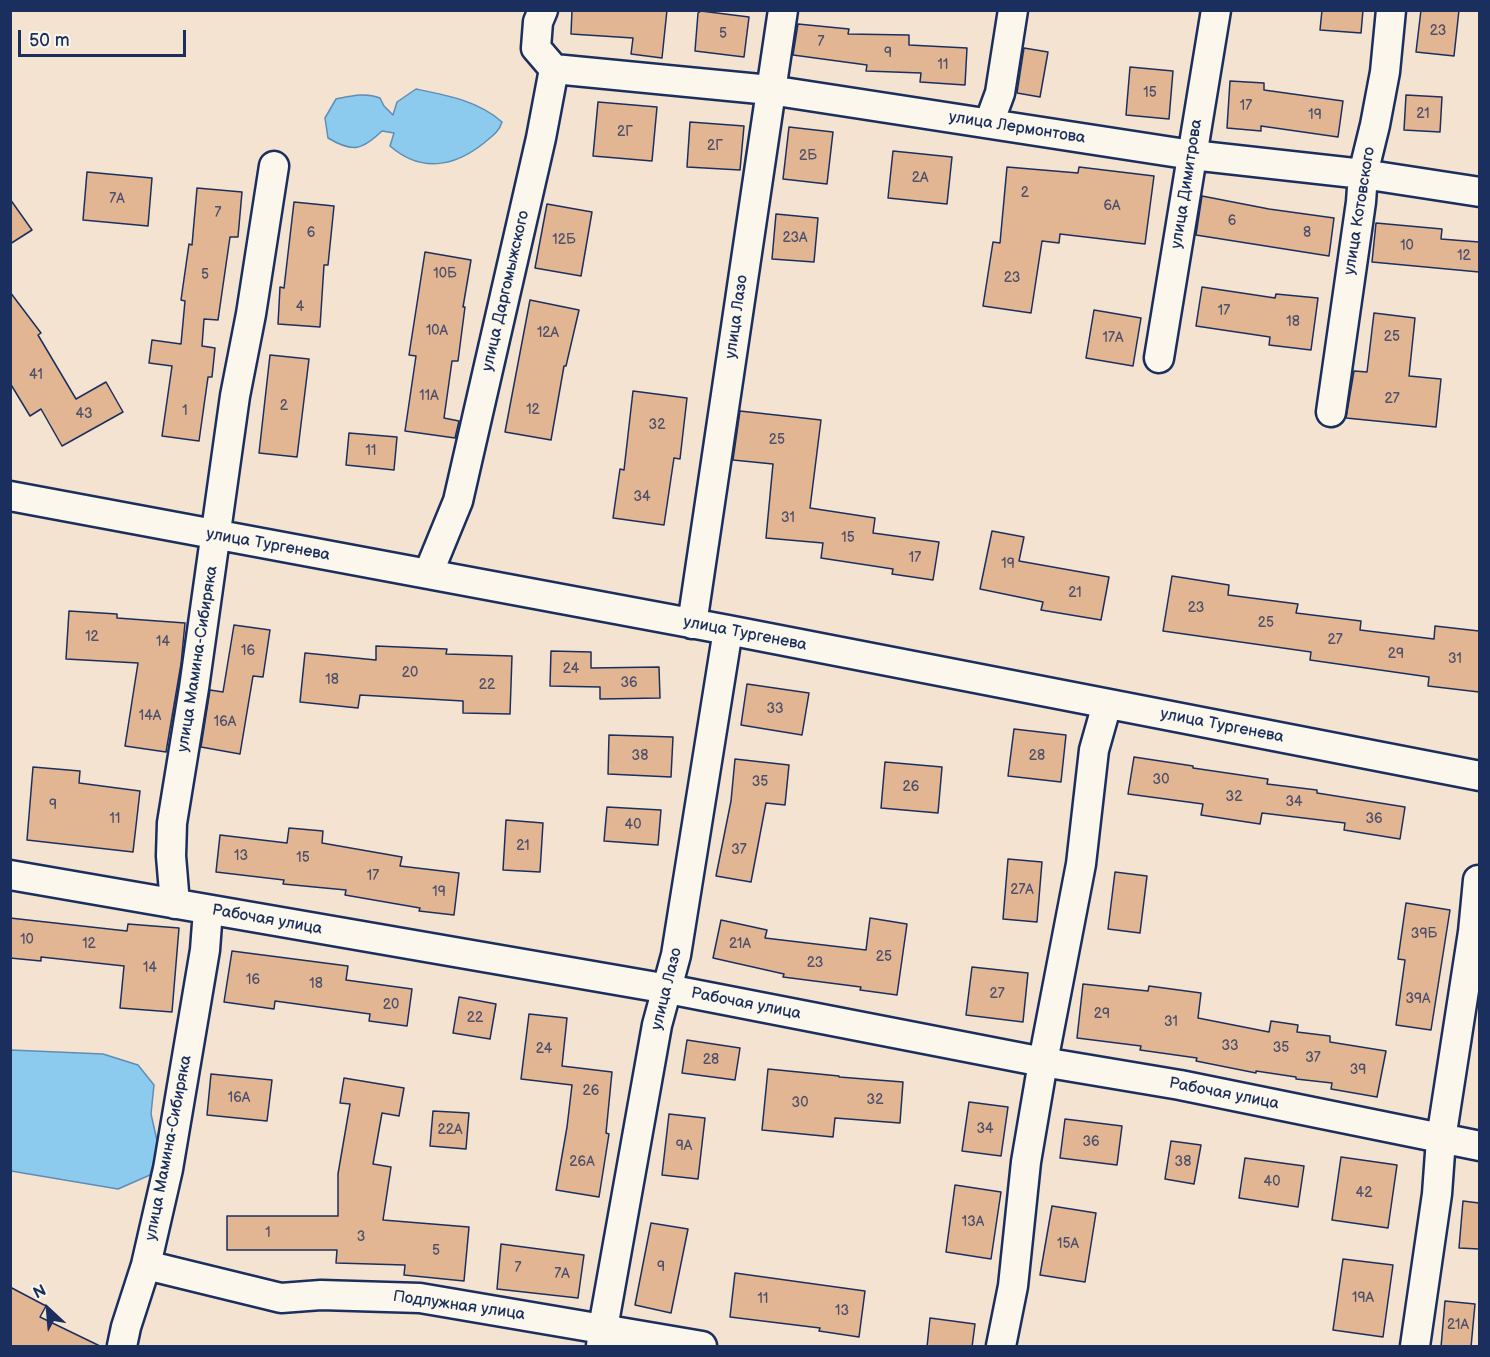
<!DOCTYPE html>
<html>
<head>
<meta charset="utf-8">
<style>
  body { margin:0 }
  #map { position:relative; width:1490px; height:1357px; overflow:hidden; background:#f4e3d1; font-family:"Balsamiq Sans",sans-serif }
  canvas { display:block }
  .frame { position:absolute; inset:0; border:12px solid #1b2f5e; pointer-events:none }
  .north { position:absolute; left:18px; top:1279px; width:60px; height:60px; -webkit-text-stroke:4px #fbf7ec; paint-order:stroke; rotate:334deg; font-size:16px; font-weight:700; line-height:24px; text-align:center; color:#1b2f5e }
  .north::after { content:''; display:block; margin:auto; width:21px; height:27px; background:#1b2f5e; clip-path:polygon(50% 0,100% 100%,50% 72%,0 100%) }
  .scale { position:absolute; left:18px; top:30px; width:168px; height:27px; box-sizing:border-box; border:3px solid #1b2f5e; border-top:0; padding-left:8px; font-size:18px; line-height:21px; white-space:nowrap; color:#1b2f5e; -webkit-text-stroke:4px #fbf7ec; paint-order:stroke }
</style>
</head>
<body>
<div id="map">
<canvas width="1490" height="1357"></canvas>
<div class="frame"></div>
<div class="north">N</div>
<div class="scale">50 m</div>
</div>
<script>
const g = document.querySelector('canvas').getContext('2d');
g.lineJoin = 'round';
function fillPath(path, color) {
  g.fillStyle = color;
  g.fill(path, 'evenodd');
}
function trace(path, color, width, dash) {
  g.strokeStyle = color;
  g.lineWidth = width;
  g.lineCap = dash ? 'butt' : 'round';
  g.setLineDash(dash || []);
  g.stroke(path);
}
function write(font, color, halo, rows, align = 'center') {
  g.font = font + ' "Balsamiq Sans",sans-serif';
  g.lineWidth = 4.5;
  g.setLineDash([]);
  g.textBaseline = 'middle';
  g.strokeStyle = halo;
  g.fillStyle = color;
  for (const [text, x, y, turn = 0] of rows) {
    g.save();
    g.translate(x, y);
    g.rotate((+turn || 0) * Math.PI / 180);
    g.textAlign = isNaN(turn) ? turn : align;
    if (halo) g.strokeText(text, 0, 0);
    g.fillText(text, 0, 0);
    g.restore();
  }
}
const water = new Path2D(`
  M416,89C446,95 479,101 502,122C499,132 492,136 484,143C454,167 421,173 390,146L394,133L382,131C362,150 353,153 328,138L325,118L336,99C351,96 365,92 380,98L384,106L393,115L397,102Z
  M11,1050L103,1054L138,1065L154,1085L151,1114L158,1145L150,1175L118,1189L11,1171Z`);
const building = new Path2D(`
  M572,10H667L662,58L631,54L633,38L571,34Z
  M1322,10H1363L1361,33L1320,30Z
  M1421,10H1459L1454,56L1416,52Z
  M701,11L749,17L744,57L695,51L698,13Z
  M798,24L849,29L848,34L909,35V45L967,48L965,85L920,82L921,73L866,71L867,65L793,55Z
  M1024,48L1048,52L1040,97L1017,93Z
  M1130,67L1173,71L1169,119L1126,115Z
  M1230,81L1264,83V90L1343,101L1338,137L1261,126V131L1227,128Z
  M1406,95L1442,97L1440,132L1404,130Z
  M598,102L657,107L652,161L593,156Z
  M690,122L744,126L740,170L687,167Z
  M789,127L833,132L827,184L783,179Z
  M893,151L952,157L947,204L888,198Z
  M1007,167L1078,173L1079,167L1154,176L1145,244L1060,234L1059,243L1042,241L1031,313L983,306L993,242L1000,243Z
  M87,172L152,178L148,226L83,220Z
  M197,188L242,192L238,237H230L218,320L204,319L202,346L215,348L212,377H208L199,441L162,436L172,366L149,363L152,340L181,344L185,301L181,300L189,244L192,245Z
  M1202,196L1269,209L1334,218L1329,256L1196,235Z
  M10,199L32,230L10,244Z
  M294,202L334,206L328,265H324L320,327L278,324L280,287L284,288Z
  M547,204L592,212L581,276L535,268Z
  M776,214L818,218L814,262L772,259Z
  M1376,223L1442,229L1441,239L1479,242V272L1372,262Z
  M425,252L471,260L463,307H465L458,361H452L444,418L459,421L455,438L405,431L416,356L409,355Z
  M1202,287L1275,298L1276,294L1318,298L1311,350L1269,345L1270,337L1196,326Z
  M10,292L41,333L38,335L76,399L106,382L123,412L62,446L41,409L30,416L10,383Z
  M530,300L579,310L566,366H564L551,440L505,432Z
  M1094,310L1141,318L1133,366L1086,358Z
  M1374,313L1415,318L1409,376L1441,379L1436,427L1346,418L1354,371L1367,372Z
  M270,355L309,359L297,457L259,453Z
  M633,391L687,398L680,459L674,458L664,525L613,518L620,469L624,470Z
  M740,411L821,420L810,508L875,518L873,533L939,542L933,580L892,574L893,569L821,558L823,543L766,538L773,464L733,460Z
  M349,433L397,437L394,470L346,465Z
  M992,531L1024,537L1019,561L1109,577L1101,620L1041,610L1043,602L980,589Z
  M1172,576L1229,585L1228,595L1298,604L1296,613L1361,621L1360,630L1434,639L1435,626L1479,631V692L1428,686L1429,677L1310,660L1311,652L1163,631Z
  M69,611L117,614V618L185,623L181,664L166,752L125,746L138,663L66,659Z
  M234,625L270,630L263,677L253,676L240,754L201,747L210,690L223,692Z
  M376,646L447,649L446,654L512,656L510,714L463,713V701L360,695L358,708L300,702L305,653L376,660Z
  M551,651L591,652V668L659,667L660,698L600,699V687L550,686Z
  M747,684L809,693L802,735L741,725Z
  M1014,729L1066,735L1061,782L1008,776Z
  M609,735L673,737L671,777L608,774Z
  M1134,757L1193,766V768L1268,779L1267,784L1317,790V793L1405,807L1400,839L1344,830L1345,823L1262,813L1260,824L1201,815L1203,804L1128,794Z
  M735,759L789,765L785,805L766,803L751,882L716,876L731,801Z
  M885,762L942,767L938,813L881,808Z
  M33,767L80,771L79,783L140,791L133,852L27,840Z
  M607,807L661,810L658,845L604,841Z
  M506,820L543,823L540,872L503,870Z
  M289,828L323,831L322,843L402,857L400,866L459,873L454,915L419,911L420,908L345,895L346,890L283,884L284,880L216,872L220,835L287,843Z
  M1008,859L1042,862L1037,922L1003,919Z
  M1115,872L1147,876L1140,933L1108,929Z
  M1406,903L1450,910L1431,1030L1396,1025L1405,960L1398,959Z
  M10,918L127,931L128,924L179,928L172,1012L120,1008L124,966L41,957V961L10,958Z
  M870,918L907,924L897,995L860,990L861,987L783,977L784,974L713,958L721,920L767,930L765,938L866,950Z
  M232,951L348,966L346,980L412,989L407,1026L369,1021L370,1014L275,1001L274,1009L224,1002Z
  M972,967L1028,973L1023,1022L966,1015Z
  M1083,984L1148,991L1149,986L1201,993L1198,1018L1269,1032L1271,1021L1298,1025L1297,1032L1330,1036V1042L1386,1051L1377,1097L1331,1089L1332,1083L1296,1079V1077L1256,1071V1073L1196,1061L1197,1058L1140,1050L1141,1046L1077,1038Z
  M459,997L496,1004L490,1039L453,1033Z
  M529,1014L567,1018L562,1066L612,1072L606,1133L609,1134L599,1197L556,1190L567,1127L572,1085L521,1079Z
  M687,1040L740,1048L735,1080L682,1073Z
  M768,1069L839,1076V1077L903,1082L900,1123L835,1118L833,1137L762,1130Z
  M211,1074L272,1080L267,1121L207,1115Z
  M344,1078L404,1088L399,1116L382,1113L373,1164L391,1167L383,1220L469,1227L464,1281L404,1275L405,1265L336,1263L337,1250H227V1216H338V1174L350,1104L340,1103Z
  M969,1102L1008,1107L1001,1156L962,1151Z
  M433,1111L469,1113L466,1149L430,1146Z
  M669,1114L705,1118L698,1179L662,1175Z
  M1065,1119L1122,1126L1117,1165L1060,1158Z
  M1171,1141L1201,1145L1194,1184L1165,1179Z
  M1341,1157L1397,1165L1388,1228L1332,1220Z
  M1245,1158L1304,1166L1298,1207L1239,1198Z
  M955,1185L1001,1192L991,1259L946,1252Z
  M1463,1201L1479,1203V1249L1459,1248Z
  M1052,1206L1096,1213L1085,1282L1040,1275Z
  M651,1223L688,1229L671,1313L635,1305Z
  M501,1244L584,1255L578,1298L497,1289Z
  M1343,1259L1393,1265L1383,1337L1333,1330Z
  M735,1273L865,1291L859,1337L819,1331L820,1328L730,1317Z
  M10,1287L46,1306L40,1317L102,1347H10Z
  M1445,1301L1475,1304L1471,1347H1441Z
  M930,1318L975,1324L972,1347H927Z`);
const minor = new Path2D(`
  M554,69L770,90L1192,155L1363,174L1480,192
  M989,123L1000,93L1013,10
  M1159,358L1216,10
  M1331,412L1361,202L1363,174L1375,125L1385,72L1391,10
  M10,496L728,630L1480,776
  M428,574L458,501L541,138L554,69L536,48L538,22L543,10
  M692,624L783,10
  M10,875L668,989L1043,1062L1180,1085L1480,1146
  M175,904L171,856L172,823L194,688L235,396L251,314L274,166
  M146,1265L281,1298L321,1295L420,1298L702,1346
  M122,1346L126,1327L146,1265L168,1169L205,950L208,910
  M601,1346L603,1328L657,1025L676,955L728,630
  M1001,1346L1013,1286L1026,1162L1043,1062L1081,864L1094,750L1107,704
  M1415,1346L1437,1194L1441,1139L1473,932L1478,880`);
const numberNames = [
  ["23",1438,31],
  ["5",723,34],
  ["7",821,42],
  ["9",888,53],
  ["11",943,65],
  ["15",1150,93],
  ["17",1246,106],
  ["21",1423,114],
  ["19",1315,115],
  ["2Г",625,132],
  ["2Г",715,146],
  ["2Б",808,156],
  ["2А",920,178],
  ["2",1025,193],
  ["7А",117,199],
  ["6А",1112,206],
  ["7",218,213],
  ["6",1232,221],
  ["6",311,233],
  ["8",1307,233],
  ["23А",795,238],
  ["12Б",564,240],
  ["10",1407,246],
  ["12",1464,256],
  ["10Б",445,274],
  ["5",205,275],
  ["23",1012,278],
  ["4",300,307],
  ["17",1224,311],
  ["18",1293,322],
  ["10А",437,331],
  ["12А",548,333],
  ["25",1392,337],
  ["17А",1113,338],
  ["41",36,375],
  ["11А",429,396],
  ["27",1392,399],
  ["2",284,406],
  ["12",533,410],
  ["1",185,411],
  ["43",84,414],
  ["32",657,425],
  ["25",777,440],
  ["11",371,451],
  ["34",642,497],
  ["31",788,518],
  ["15",848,538],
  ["17",915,558],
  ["19",1008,564],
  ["21",1075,593],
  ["23",1196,608],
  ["25",1266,623],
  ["12",92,637],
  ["27",1335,640],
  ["14",163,642],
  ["16",248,651],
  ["29",1396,654],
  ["31",1455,659],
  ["24",571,669],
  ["20",410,673],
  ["18",332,680],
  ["36",629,683],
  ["22",487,685],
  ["33",775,709],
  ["14А",150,716],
  ["16А",225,722],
  ["38",640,756],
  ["28",1037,756],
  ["30",1161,780],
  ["35",760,782],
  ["26",911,787],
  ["32",1234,797],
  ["34",1294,802],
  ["9",53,805],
  ["11",115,819],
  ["36",1374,819],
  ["40",633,825],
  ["21",523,846],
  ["37",739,850],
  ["13",241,856],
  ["15",303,858],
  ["17",373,876],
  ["27А",1022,890],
  ["19",439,892],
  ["39Б",1424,934],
  ["10",27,940],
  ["12",89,944],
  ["21А",740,944],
  ["25",884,957],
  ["23",815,963],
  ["14",150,968],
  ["16",253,980],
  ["18",316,984],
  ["27",997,994],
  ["39А",1418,999],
  ["20",391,1005],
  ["29",1102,1014],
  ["22",475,1018],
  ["31",1171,1022],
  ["33",1230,1046],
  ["35",1281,1048],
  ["24",544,1049],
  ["37",1313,1058],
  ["28",711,1060],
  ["39",1358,1070],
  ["26",591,1091],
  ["16А",239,1098],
  ["32",875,1100],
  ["30",800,1103],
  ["34",985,1129],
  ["22А",450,1130],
  ["36",1091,1142],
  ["9А",684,1146],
  ["26А",582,1162],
  ["38",1183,1162],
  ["40",1272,1182],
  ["42",1364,1193],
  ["13А",973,1222],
  ["1",268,1233],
  ["3",361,1237],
  ["15А",1068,1244],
  ["5",436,1251],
  ["9",661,1267],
  ["7",518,1268],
  ["7А",562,1274],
  ["19А",1363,1298],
  ["11",763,1299],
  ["13",842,1311],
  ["21А",1458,1325]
];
const streetNames = [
  ["улица Лермонтова",1017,128,9],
  ["улица Димитрова",1187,184,-81],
  ["улица Котовского",1360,211,-81],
  ["улица Даргомыжского",506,291,-77],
  ["улица Лазо",737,317,-82],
  ["улица Тургенева",268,545,10],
  ["улица Тургенева",745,634,11],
  ["улица Мамина-Сибиряка",198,659,-81],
  ["улица Тургенева",1222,726,11],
  ["Рабочая улица",267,920,10],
  ["улица Лазо",667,989,-76],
  ["Рабочая улица",746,1004,11],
  ["Рабочая улица",1224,1094,11],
  ["улица Мамина-Сибиряка",169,1148,-79],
  ["Подлужная улица",459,1306,8]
];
fillPath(water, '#8dcbee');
trace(water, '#5f8db4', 1.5);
fillPath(building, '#e2b593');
trace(building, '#1b2f5e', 1.5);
trace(minor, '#1b2f5e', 33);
trace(minor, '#fbf7ec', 28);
write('14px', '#4d506b', null, numberNames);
write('16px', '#1b2f5e', '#fbf7ec', streetNames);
</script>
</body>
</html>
